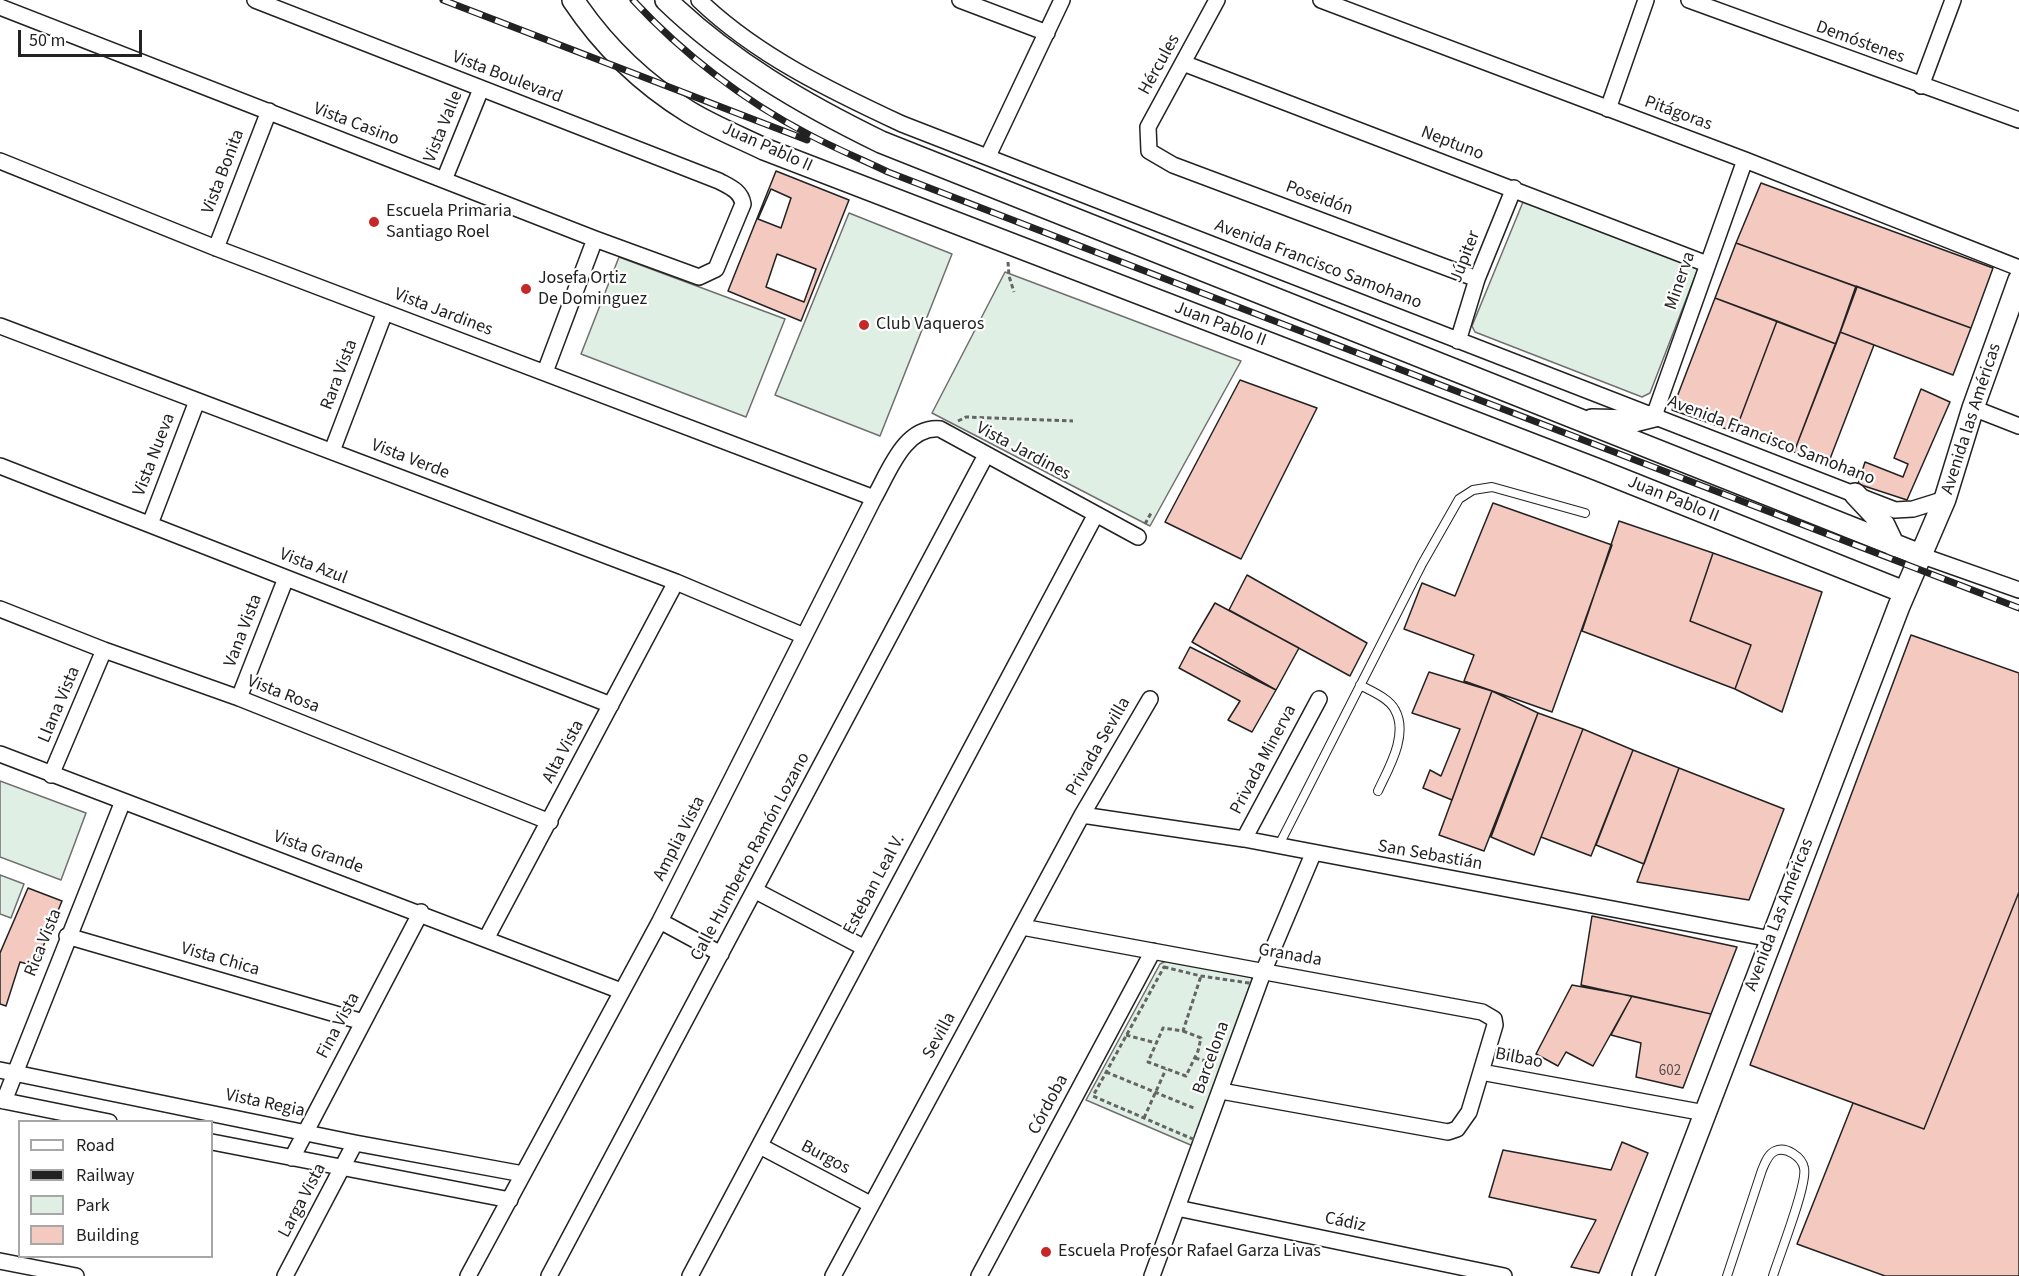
<!DOCTYPE html>
<html>
<head>
<meta charset="utf-8">
<style>
  body { margin:0 }
  #map { position:relative; width:2019px; height:1276px; overflow:hidden; background:#fff; font-family:"Source Sans 3",sans-serif }
  canvas { display:block }
  .legend { position:absolute; left:18px; top:1120px; width:195px; height:138px; box-sizing:border-box; background:#fff; border:2px solid #a7a7a7; margin:0; padding:8px 10px; list-style:none; font-size:18px; color:#222 }
  .legend li { display:flex; align-items:center; gap:12px; height:30px }
  .legend b { width:30px; border:2px solid #a7a7a7 }
  .scale { position:absolute; left:18px; top:30px; width:124px; height:27px; box-sizing:border-box; border:3px solid #222; border-top:0; padding-left:8px; font-size:18px; line-height:21px; white-space:nowrap; color:#222; -webkit-text-stroke:4px #fff; paint-order:stroke }
</style>
</head>
<body>
<div id="map">
<canvas width="2019" height="1276"></canvas>
<ul class="legend">
<li><b style="height:8px;background:#fff"></b>Road</li>
<li><b style="height:8px;background:#222"></b>Railway</li>
<li><b style="height:16px;background:#e0efe3"></b>Park</li>
<li><b style="height:16px;background:#f3c9c0"></b>Building</li>
</ul>
<div class="scale">50 m</div>
</div>
<script>
const g = document.querySelector('canvas').getContext('2d');
g.lineJoin = 'round';
function fillPath(path, color) {
  g.fillStyle = color;
  g.fill(path, 'evenodd');
}
function trace(path, color, width, dash) {
  g.strokeStyle = color;
  g.lineWidth = width;
  g.lineCap = dash ? 'butt' : 'round';
  g.setLineDash(dash || []);
  g.stroke(path);
}
function write(font, color, halo, rows, align = 'center') {
  g.font = font + ' "Source Sans 3",sans-serif';
  g.lineWidth = 4.5;
  g.setLineDash([]);
  g.textBaseline = 'middle';
  g.strokeStyle = halo;
  g.fillStyle = color;
  for (const [text, x, y, turn = 0] of rows) {
    g.save();
    g.translate(x, y);
    g.rotate((+turn || 0) * Math.PI / 180);
    g.textAlign = isNaN(turn) ? turn : align;
    if (halo) g.strokeText(text, 0, 0);
    g.fillText(text, 0, 0);
    g.restore();
  }
}
const green = new Path2D(`
  M1529,199L1699,266L1650,393L1642,397L1475,332L1472,326L1523,202Z
  M849,213L952,254L880,436L775,395Z
  M619,257L785,319L746,417L581,354Z
  M1005,272L1241,361L1150,526L932,413Z
  M0,781L86,813L61,880L0,857Z
  M0,875L24,884L11,918L0,914Z
  M1166,961L1251,977L1256,984L1193,1146L1086,1100L1160,964Z`);
const building = new Path2D(`
  M776,171L849,200L801,321L728,291Z
  M1761,183L1993,268L1971,328L1736,243Z
  M771,189L791,198L781,228L758,219Z
  M1736,243L1857,287L1836,344L1715,298Z
  M777,254L816,269L804,302L766,287Z
  M1856,286L1971,328L1953,375L1840,332Z
  M1715,298L1777,321L1735,432L1672,410Z
  M1777,321L1836,344L1794,452L1735,432Z
  M1840,332L1874,345L1828,464L1794,452Z
  M1240,380L1317,408L1241,559L1165,522Z
  M1921,389L1950,402L1907,500L1858,484L1865,462L1903,477L1908,464L1894,458Z
  M1493,503L1612,545L1552,712L1464,681L1474,655L1404,629L1422,583L1455,596Z
  M1619,521L1713,553L1690,621L1751,645L1735,689L1582,631Z
  M1713,553L1822,592L1782,712L1735,689L1751,645L1690,621Z
  M1247,575L1367,643L1350,676L1229,610Z
  M1215,603L1299,648L1276,690L1192,642Z
  M1911,635L2019,673V892L1924,1129L1750,1065Z
  M1190,647L1276,690L1252,732L1228,720L1240,701L1179,668Z
  M1429,672L1492,691L1452,800L1423,788L1430,770L1441,776L1460,729L1412,713Z
  M1492,691L1538,713L1484,851L1439,835Z
  M1538,713L1583,729L1534,855L1491,837Z
  M1583,729L1633,750L1591,856L1541,837Z
  M1633,750L1679,768L1644,864L1596,845Z
  M1679,768L1784,809L1749,900L1637,882Z
  M28,888L62,901L35,966L20,962L6,1006L0,1004V953Z
  M2019,892V1276H1885L1797,1244L1853,1103L1924,1129Z
  M1592,916L1737,947L1711,1014L1581,985Z
  M1572,985L1632,996L1593,1066L1566,1052L1558,1066L1536,1054Z
  M1632,996L1711,1014L1683,1088L1636,1077L1641,1043L1611,1035Z
  M1622,1142L1648,1153L1599,1273L1571,1267L1596,1220L1489,1197L1503,1150L1611,1170Z`);
const path = new Path2D(`
  M1008,262L1009,276L1014,292
  M958,421L966,417L1073,421
  M1145,524L1151,513
  M1164,967L1201,976L1256,984L1195,1140L1093,1096Z
  M1183,1031L1201,1038L1198,1051L1186,1076L1148,1062L1163,1028L1183,1031L1201,976
  M1126,1035L1156,1043
  M1195,1058L1213,1063
  M1106,1072L1196,1109
  M1144,1118L1166,1069`);
const service = new Path2D(`
  M1360,685C1371,691 1389,698 1395,710C1409,735 1388,769 1378,791
  M1279,845L1422,564L1459,499L1473,490L1492,487L1585,513
  M1727,1276L1762,1170C1765,1163 1768,1154 1775,1151C1786,1146 1802,1157 1804,1168C1808,1184 1779,1256 1773,1276`);
const minor = new Path2D(`
  M699,0C756,55 831,91 902,124L1895,510L1913,509L1945,499
  M960,0L1047,33
  M1217,0L1148,127L1149,151L1173,165L1477,279
  M1321,0L1745,160L2019,268
  M1689,0L2019,120
  M0,7L595,239L699,277L716,269L743,204C741,191 730,187 719,181L255,0
  M1183,63L1707,264
  M1921,86L1953,0
  M1608,109L1646,0
  M988,156L1062,0
  M0,161L216,248L874,498
  M444,180L481,89
  M216,248L269,111
  M0,326L676,582L804,636
  M1458,341L1477,279L1514,188
  M545,372L595,239
  M1973,408L2019,426
  M1654,416L1745,160
  M332,451L385,312
  M0,466L611,705
  M150,524L197,401
  M1920,555L2019,590
  M0,609L104,650L239,698L550,822
  M239,698L286,578
  M0,754L621,991
  M51,775L104,650
  M1082,815L1244,839L1771,939
  M1244,839L1319,699
  M756,891L863,947
  M660,921L721,954
  M1022,927L1482,1012L1494,1019L1495,1025L1469,1112L1457,1129L1448,1132L1221,1091
  M67,936L363,1022
  M486,939L676,582
  M0,1070L355,1143L523,1174
  M1481,1072L1705,1113
  M0,1100L109,1122
  M4,1101L123,801
  M212,1142L510,1200
  M760,1146L870,1204
  M292,1158L421,912
  M1177,1208L1504,1276
  M0,1261L76,1276
  M285,1276L355,1143
  M468,1276L660,921L874,498C889,472 904,426 940,429L1138,537
  M549,1276L986,455
  M690,1276L1096,514
  M833,1276L1082,815L1150,699
  M979,1276L1153,951
  M1152,1276L1264,970L1313,854`);
const secondary = new Path2D(`
  M573,0C603,45 642,83 689,112C712,126 739,137 764,149L1596,469L1904,592
  M666,0C729,61 803,104 881,142L1920,555
  M1592,420L1634,421L1654,416
  M1855,494L1884,525L1894,546
  M1643,1276L1899,606L1945,499L1973,408L2019,280`);
const rail = new Path2D(`
  M443,0L807,140
  M633,0C682,53 744,101 808,134C834,148 861,159 888,172L2019,608`);
const markers = [
  [374,222,6,"#c62828"],
  [526,289,6,"#c62828"],
  [864,325,6,"#c62828"],
  [1046,1252,6,"#c62828"]
];
const numberNames = [
  ["602",1670,1072]
];
const streetNames = [
  ["Demóstenes",1860,43,20],
  ["Hércules",1160,65,-61],
  ["Vista Boulevard",507,78,21],
  ["Pitágoras",1678,114,20],
  ["Vista Casino",356,125,21],
  ["Vista Valle",444,127,-68],
  ["Neptuno",1452,144,21],
  ["Juan Pablo II",767,148,24],
  ["Vista Bonita",224,172,-69],
  ["Poseidón",1319,199,20],
  ["Júpiter",1466,257,-69],
  ["Avenida Francisco Samohano",1318,265,21],
  ["Minerva",1681,281,-71],
  ["Vista Jardines",443,313,21],
  ["Juan Pablo II",1220,325,21],
  ["Rara Vista",340,375,-69],
  ["Avenida las Américas",1972,419,-72],
  ["Avenida Francisco Samohano",1771,441,21],
  ["Vista Jardines",1023,452,28],
  ["Vista Nueva",155,455,-69],
  ["Vista Verde",410,460,21],
  ["Juan Pablo II",1673,500,22],
  ["Vista Azul",313,567,21],
  ["Vana Vista",244,631,-69],
  ["Vista Rosa",283,695,21],
  ["Llana Vista",60,705,-67],
  ["Privada Sevilla",1099,747,-60],
  ["Alta Vista",564,752,-62],
  ["Privada Minerva",1264,760,-62],
  ["Amplia Vista",680,839,-63],
  ["Vista Grande",318,853,20],
  ["San Sebastián",1430,856,10],
  ["Calle Humberto Ramón Lozano",751,857,-62],
  ["Esteban Leal V.",875,885,-62],
  ["Avenida Las Américas",1780,915,-69],
  ["Rica Vista",44,943,-68],
  ["Granada",1290,956,10],
  ["Vista Chica",220,960,16],
  ["Fina Vista",339,1026,-62],
  ["Sevilla",940,1036,-61],
  ["Barcelona",1212,1058,-70],
  ["Bilbao",1519,1059,11],
  ["Vista Regia",265,1104,12],
  ["Córdoba",1049,1105,-62],
  ["Burgos",825,1158,28],
  ["Larga Vista",303,1201,-62],
  ["Cádiz",1345,1223,12]
];
const poiNames = [
  ["Escuela Primaria",386,212],
  ["Santiago Roel",386,233],
  ["Josefa Ortiz",538,279],
  ["De Dominguez",538,300],
  ["Club Vaqueros",876,325],
  ["Escuela Profesor Rafael Garza Livas",1058,1252]
];
fillPath(green, '#e0efe3');
trace(green, '#6f6f6f', 1.5);
fillPath(building, '#f3c9c0');
trace(building, '#222', 1.5);
trace(service, '#222', 10);
trace(minor, '#222', 18);
trace(secondary, '#222', 24);
trace(path, '#646464', 3, [4.5, 3]);
trace(service, '#fff', 8);
trace(minor, '#fff', 15);
trace(secondary, '#fff', 21);
trace(rail, '#222', 7);
trace(rail, '#fff', 4.5, [14]);
for (const [x, y, r, color] of markers) {
  const dot = new Path2D();
  dot.arc(x, y, r, 0, 2 * Math.PI);
  g.fillStyle = color;
  g.fill(dot);
  trace(dot, '#fff', 2);
}
write('15px', '#564c4a', null, numberNames);
write('18px', '#222', '#fff', streetNames);
write('18px', '#222', '#fff', poiNames, 'left');
</script>
</body>
</html>
